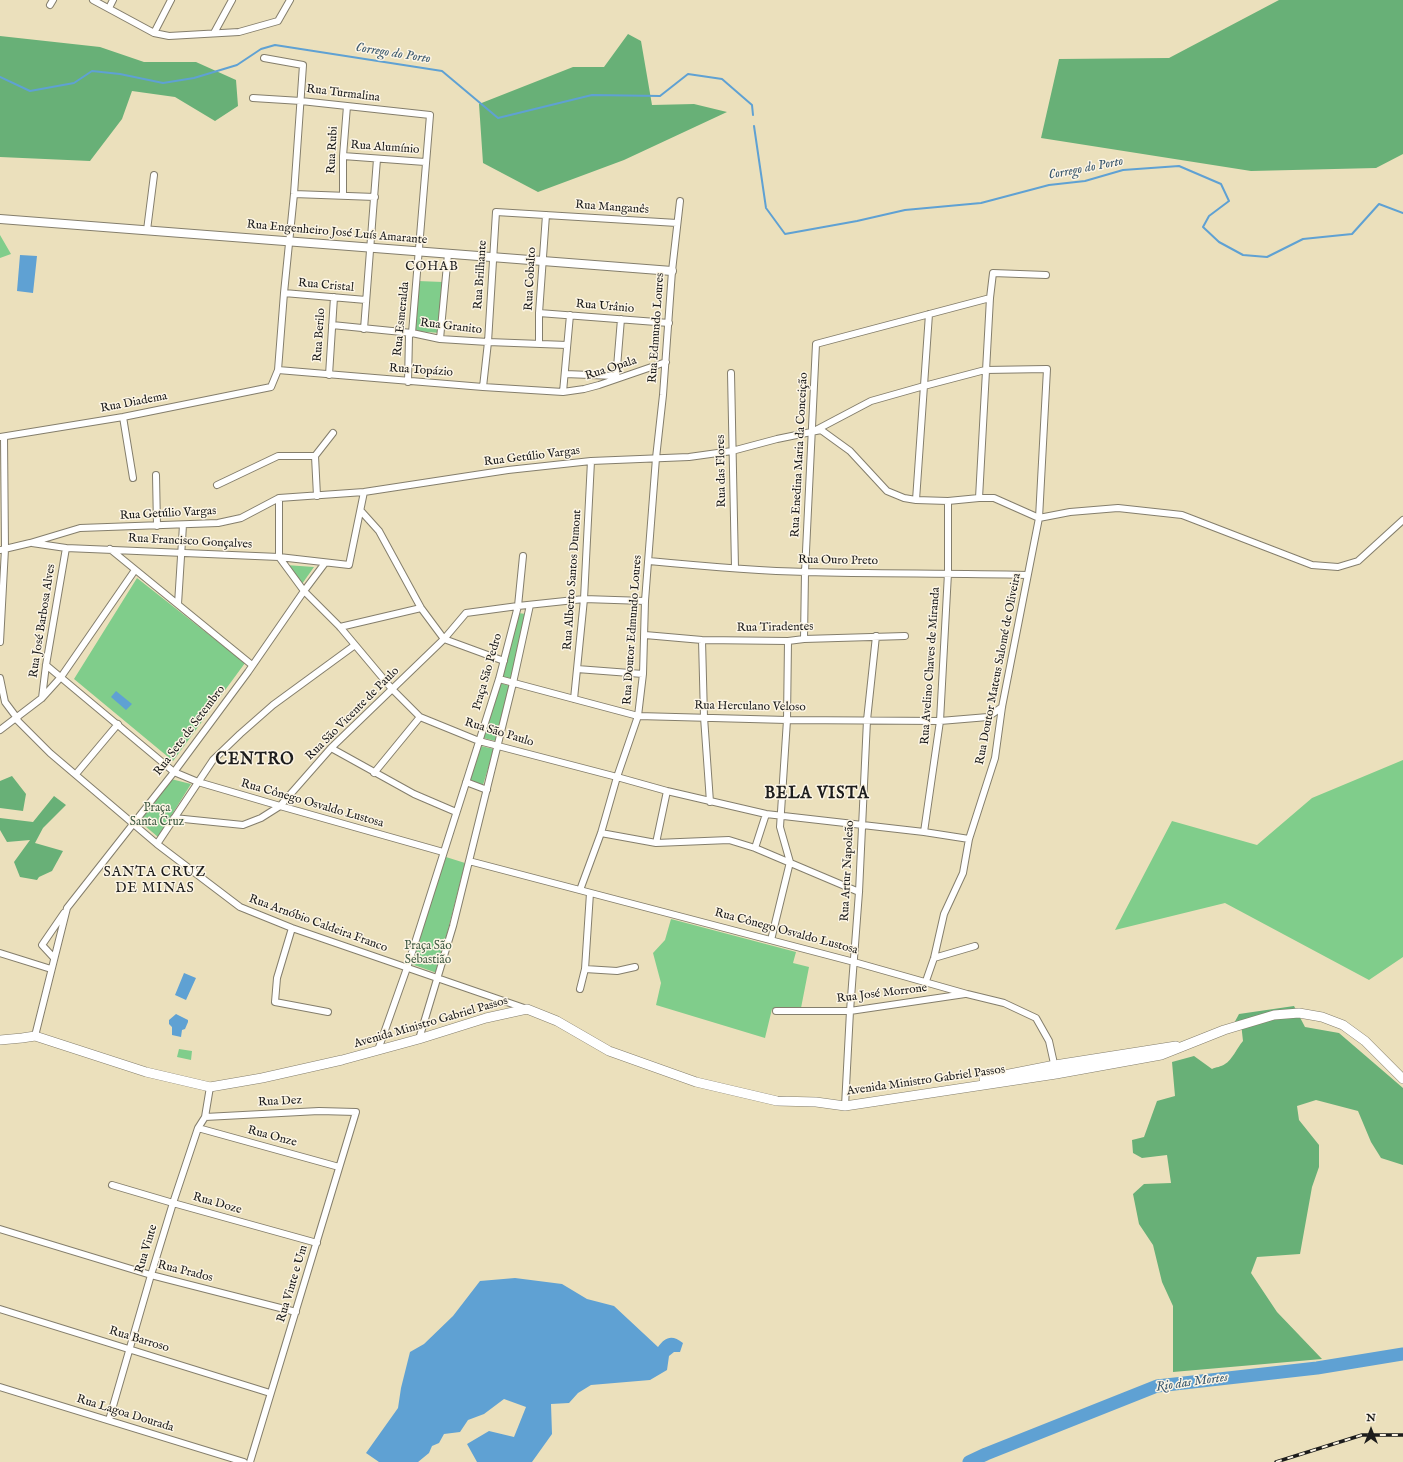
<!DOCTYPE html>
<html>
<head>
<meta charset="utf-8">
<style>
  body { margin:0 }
  #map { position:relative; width:1403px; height:1462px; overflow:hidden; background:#ebe0bc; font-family:"IM FELL English",serif }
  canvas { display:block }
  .north { position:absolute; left:1351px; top:1410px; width:40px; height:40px; -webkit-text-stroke:3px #fcf5e5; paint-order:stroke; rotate:0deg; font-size:11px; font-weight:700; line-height:16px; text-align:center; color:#1c1c1c }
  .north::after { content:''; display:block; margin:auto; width:14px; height:18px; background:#1c1c1c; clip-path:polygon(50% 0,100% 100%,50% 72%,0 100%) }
</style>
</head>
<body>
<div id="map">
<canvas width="1403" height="1462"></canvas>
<div class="north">N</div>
</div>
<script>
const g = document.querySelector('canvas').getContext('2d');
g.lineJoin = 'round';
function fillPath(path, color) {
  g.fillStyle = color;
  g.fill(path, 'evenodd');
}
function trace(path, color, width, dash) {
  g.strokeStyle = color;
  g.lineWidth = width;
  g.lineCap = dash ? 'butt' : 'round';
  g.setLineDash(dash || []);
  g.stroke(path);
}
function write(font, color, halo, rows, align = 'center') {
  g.font = font + ' "IM FELL English",serif';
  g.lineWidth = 3;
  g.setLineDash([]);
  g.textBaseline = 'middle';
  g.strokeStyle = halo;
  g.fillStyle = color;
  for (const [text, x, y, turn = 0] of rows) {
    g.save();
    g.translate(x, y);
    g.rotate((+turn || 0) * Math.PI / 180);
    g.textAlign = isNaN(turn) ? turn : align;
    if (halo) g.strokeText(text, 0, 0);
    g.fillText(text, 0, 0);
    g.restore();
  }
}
const green = new Path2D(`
  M0,235L11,254L0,258Z
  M418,281L443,282L440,333L415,331Z
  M286,565L314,567L302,584Z
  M137,578L245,663L173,761L74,679Z
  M518,613L526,614L511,680L501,677Z
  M500,683L510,686L496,741L483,738Z
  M481,746L494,749L483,785L470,780Z
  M1403,760V957L1369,980L1225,903L1115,930L1172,821L1257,845L1312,798Z
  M171,779L191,784L158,837L138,820Z
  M446,857L465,863L437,973L411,964Z
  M671,919L796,952L793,963L809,967L801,1008L772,1009L765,1038L656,1005L661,983L653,953L665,940Z
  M179,1049L192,1051L191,1060L177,1057Z`);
const forest = new Path2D(`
  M1279,0H1403V154L1376,168L1251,171L1041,138L1059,59L1169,58Z
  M628,34L641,41L652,105L694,104L727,112L624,160L538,192L483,163L479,104L573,67H604Z
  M0,36L100,47L144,62H196L236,80L238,106L215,121L175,97L132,91L122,119L90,161L0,157Z
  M12,776L26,794L23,811L0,808V781Z
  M54,796L66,805L43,828L35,843L63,851L52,871L39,877L37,880L20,877L14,862L30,840L7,842L0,830V818L33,822Z
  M1294,1006L1305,1027L1339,1033L1403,1088V1165L1381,1158L1371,1142L1358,1111L1316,1100L1297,1106L1299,1120L1319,1145V1167L1312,1187L1300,1254L1257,1257L1251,1273L1277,1312L1322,1359L1173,1372V1306L1162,1282L1153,1245L1139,1224L1133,1194L1144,1184L1171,1183L1167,1155L1142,1158L1133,1153L1132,1140L1144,1137L1157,1101L1175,1096L1172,1062L1194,1056L1212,1069C1216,1067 1221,1067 1225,1064C1232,1060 1237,1048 1243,1041L1241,1023L1232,1027L1239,1014Z`);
const water = new Path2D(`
  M20,255L37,256L33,293L17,291Z
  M116,691L132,704L126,710L111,697Z
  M184,973L196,978L186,1000L175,995Z
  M176,1014L188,1020V1022L185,1029L182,1030L181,1037L172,1035V1027L169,1024V1020Z
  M515,1278L562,1284L587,1299L614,1306L658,1347C665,1337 672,1334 683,1343L680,1352H674L669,1356L667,1370L650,1380L591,1385L578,1393L569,1403L551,1404L552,1434L532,1462H477L467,1444L489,1431L514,1437L526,1407L504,1399L484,1414L468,1420L460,1432L444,1434L439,1443L432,1446L429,1453L418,1462H379L366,1453L398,1408L401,1388L410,1352L424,1344L453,1316L480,1281Z`);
const stream = new Path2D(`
  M0,77L30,91L74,83L92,71L120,74L163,83L194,78L237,65L261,49L275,45L442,71L498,118L592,95L660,96L688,74L722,79L752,105L753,115
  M754,126L766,208L785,234L857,221L905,210L981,203L1049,185L1085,181L1123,170L1179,166L1221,184L1229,201L1209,216L1203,227L1219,242L1243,255L1267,257L1303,239L1352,234L1379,204L1403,213`);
const river = new Path2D(`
  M969,1462L986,1454L1157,1386L1317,1368L1403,1354`);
const minor = new Path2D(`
  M93,0L154,33L169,36L239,32L278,21L290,0
  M50,5L53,0
  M109,8L113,0
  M154,33L171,0
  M214,33L232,0
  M253,98L301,101L430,115L412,333L409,336L408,382
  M343,156L425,162
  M294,194L375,197
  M343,196V156L347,106
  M147,230L154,175
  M284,293L366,300
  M539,313L669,323
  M332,325L412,333L440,339L488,342L567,345
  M364,329L377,159
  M440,339L448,254
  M539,344V313L546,215
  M278,370L483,387L563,392L584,389L599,385L666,362
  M731,373L735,568
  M565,374L616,376
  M329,375L334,297
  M616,379L621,319
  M483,387L488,342L496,212L677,223
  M563,392L570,315
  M123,417L133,478
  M816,430L871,401L924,386L985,370L1047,369L1039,518L1002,707L995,758L969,839L963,873L944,914L934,958L926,981
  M0,437L123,417L271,387L278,370L284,293L294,194L303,65L264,58
  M315,456L333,433
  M156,475L157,526
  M217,485L278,456H315L317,496
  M279,498V557L304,591L340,627L392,689L420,717L479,741L617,777L667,791L766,814L924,832L969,839
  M979,498L990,298
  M916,500L929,314
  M361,511L379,531L421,608L444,639L504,661
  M1039,518L1070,512L1118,508L1182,515L1312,565L1338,567L1358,561L1403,520
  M32,543L66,548L279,557L349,565L364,492
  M110,549L252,665
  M0,550L30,543L80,528L218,523L241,518L279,498L364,492L508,470L591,461L689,457L732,451L777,439L821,430L850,451L887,491L904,498L916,500L948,501L979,498H994L1039,518
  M649,561C701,566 754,571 806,572C880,574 954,573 1027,575
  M178,604L183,525
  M340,627L421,608
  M645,635L702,640L788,641L804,639L905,636
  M804,639L805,572L816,344L990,298L993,273L1046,275
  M702,640L704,717L710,802
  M0,642L5,549L4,437
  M46,665L174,772L198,782L280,806L443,852
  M577,669L643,674
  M0,678L5,702L17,718L18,721L50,753L157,844L240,907L292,928L527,1009
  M499,679L638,716L787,720L940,721L988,717L1002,707
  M42,698L46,665L66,548
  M574,699L584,599L591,461
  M0,730L42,698L61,677L135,570
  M331,748L414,794L456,812
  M374,773L420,717
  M76,774L118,724
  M466,782L487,790
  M174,818L243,825L261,818L280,806L331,748L444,639L466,613L518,606L584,599L645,601
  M924,832L940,721L948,573V501
  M601,833L656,843L729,840L755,848L859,892
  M656,843L667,791
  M157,844L213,760L240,734L273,705L355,645
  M755,848L766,814
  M469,861L854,962L967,994L1004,1003L1036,1018L1049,1041L1055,1068
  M580,890L601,833L617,777L638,716L643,674L645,601L656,458L663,395L672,271L680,201
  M292,928L277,978L275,1002L328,1012
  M771,940L790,862L780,827L787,720L788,641
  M0,953L51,969
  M54,958L42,945L64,913
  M934,958L975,946
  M585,969L617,971L635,967
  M580,989L585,969L590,893
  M776,1011H850L965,994
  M35,1036L67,908L174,772L248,672L304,591L325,563
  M419,1039L453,926L513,683L530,605
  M378,1050L407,968L499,679L518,606L523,556
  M845,1106L850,1011L859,892L867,720L876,636
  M205,1117L319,1111L356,1112L250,1462
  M198,1128L339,1167
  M112,1185L173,1203L317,1243
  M0,1229L151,1275L296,1312
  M0,1309L270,1393
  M0,1387L244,1462
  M109,1420L151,1275L173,1203L198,1128L205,1117L210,1087`);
const tertiary = new Path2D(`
  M0,219L672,271`);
const secondary = new Path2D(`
  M0,1040L22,1038L35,1036L146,1072L210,1087L262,1078L342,1060L419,1039L486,1018L527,1009L557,1021L609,1051L696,1082L777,1101L816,1102L845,1106L1056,1074L1161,1055L1224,1030L1274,1015L1299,1013L1322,1017L1343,1025L1365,1041L1403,1079
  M984,1079L1055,1065L1176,1046`);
const rail = new Path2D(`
  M1276,1462L1362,1435H1403`);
const streetNames = [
  ["Rua Turmalina",343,94,7],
  ["Rua Alumínio",385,148,4],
  ["Rua Rubi",333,150,-87],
  ["Rua Manganês",612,208,4],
  ["Rua Engenheiro José Luís Amarante",337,233,5],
  ["Rua Brilhante",481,275,-86],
  ["Rua Cobalto",531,279,-87],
  ["Rua Cristal",326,286,5],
  ["Rua Urânio",605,307,5],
  ["Rua Esmeralda",402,319,-84],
  ["Rua Granito",451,327,7],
  ["Rua Edmundo Loures",657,328,-86],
  ["Rua Berilo",320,335,-86],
  ["Rua Opala",611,369,-18],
  ["Rua Topázio",421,371,4],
  ["Rua Diadema",134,403,-11],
  ["Rua Enedina Maria da Conceição",800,455,-87],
  ["Rua Getúlio Vargas",532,457,-7],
  ["Rua das Flores",722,471,-91],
  ["Rua Getúlio Vargas",168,514,-3],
  ["Rua Francisco Gonçalves",190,542,3],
  ["Rua Ouro Preto",838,561,1],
  ["Rua Alberto Santos Dumont",573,580,-86],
  ["Rua José Barbosa Alves",43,621,-81],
  ["Rua Tiradentes",775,628,-1],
  ["Rua Doutor Edmundo Loures",633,630,-86],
  ["Rua Avelino Chaves de Miranda",931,666,-86],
  ["Rua Doutor Mateus Salomé de Oliveira",999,669,-79],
  ["Praça São Pedro",488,672,-74],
  ["Rua Herculano Veloso",750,707,1],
  ["Rua São Vicente de Paulo",353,714,-45],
  ["Rua Sete de Setembro",190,731,-53],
  ["Rua São Paulo",499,733,17],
  ["Rua Cônego Osvaldo Lustosa",312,804,16],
  ["Rua Artur Napoleão",848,871,-87],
  ["Rua Arnóbio Caldeira Franco",318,924,20],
  ["Rua Cônego Osvaldo Lustosa",786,932,15],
  ["Rua José Morrone",882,994,-7],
  ["Avenida Ministro Gabriel Passos",431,1023,-16],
  ["Avenida Ministro Gabriel Passos",926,1081,-8],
  ["Rua Dez",280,1102,-3],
  ["Rua Onze",272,1137,15],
  ["Rua Doze",217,1204,16],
  ["Rua Vinte",147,1249,-73],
  ["Rua Prados",185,1272,14],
  ["Rua Vinte e Um",293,1284,-73],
  ["Rua Barroso",139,1340,17],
  ["Rua Lagoa Dourada",125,1414,17]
];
const parkNames = [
  ["Praça",157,809],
  ["Santa Cruz",157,823],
  ["Praça São",428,947],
  ["Sebastião",428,961]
];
const waterNames = [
  ["Corrego do Porto",393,54,9],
  ["Corrego do Porto",1086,169,-11],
  ["Rio das Mortes",1192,1383,-8]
];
const neighbourhoodNames = [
  ["COHAB",432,267]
];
const quarterNames = [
  ["SANTA CRUZ",155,873],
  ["DE MINAS",155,889]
];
const districtNames = [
  ["CENTRO",255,761],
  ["BELA VISTA",817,795]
];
fillPath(green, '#80cd8b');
fillPath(forest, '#68b077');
fillPath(water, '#5fa1d3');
trace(stream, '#5fa1d3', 2);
trace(river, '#5fa1d3', 13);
trace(minor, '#847e6c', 8);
trace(tertiary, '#847e6c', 10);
trace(secondary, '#847e6c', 10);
trace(minor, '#fff', 6);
trace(tertiary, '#fff', 8);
trace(secondary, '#fff', 9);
trace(rail, '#1c1c1c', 3.5);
trace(rail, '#fcf5e5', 2, [6]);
write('12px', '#1c1c1c', '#fcf5e5', streetNames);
write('12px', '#3f5a43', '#fcf5e5', parkNames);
write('italic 13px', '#3a586e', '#fcf5e5', waterNames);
g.letterSpacing = '1px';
write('13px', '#1c1c1c', '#fcf5e5', neighbourhoodNames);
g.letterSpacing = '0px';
g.letterSpacing = '1px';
write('14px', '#1c1c1c', '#fcf5e5', quarterNames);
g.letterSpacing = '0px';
g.letterSpacing = '1px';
write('bold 16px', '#1c1c1c', '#fcf5e5', districtNames);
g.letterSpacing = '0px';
</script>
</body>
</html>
